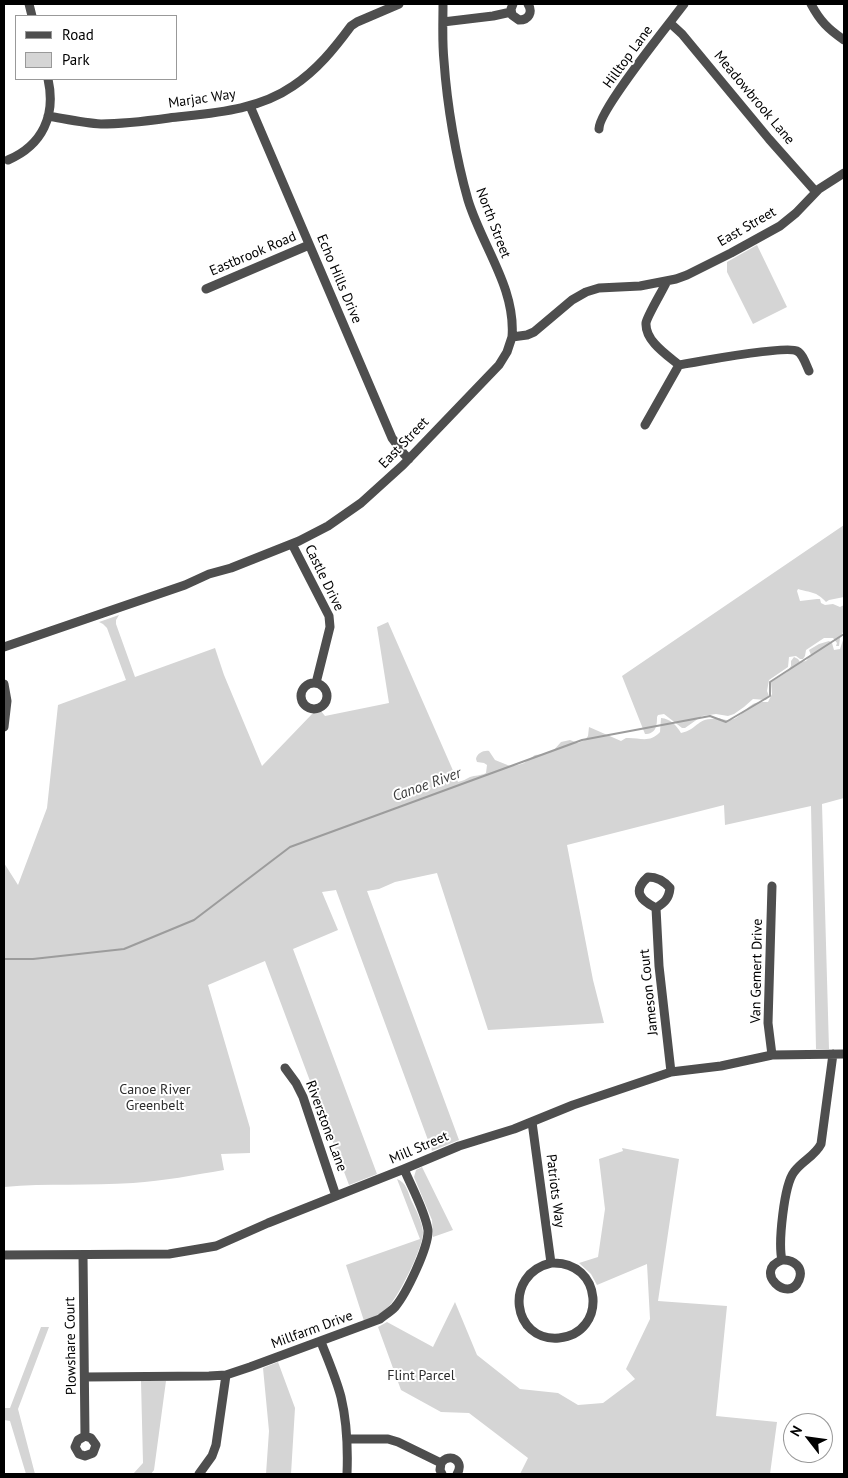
<!DOCTYPE html>
<html>
<head>
<meta charset="utf-8">
<style>
  body { margin:0 }
  #map { position:relative; width:848px; height:1478px; overflow:hidden; background:#fff; font-family:"PT Sans",sans-serif }
  canvas { display:block }
  .frame { position:absolute; inset:0; border:5px solid #000; pointer-events:none }
  .legend { position:absolute; left:15px; top:15px; width:162px; height:65px; box-sizing:border-box; background:#fff; border:1px solid #999; margin:0; padding:6px 9px; list-style:none; font-size:15px; color:#000 }
  .legend li { display:flex; align-items:center; gap:10px; height:25px }
  .legend b { width:25px; border:1px solid #999 }
  .north { position:absolute; left:783px; top:1413px; width:50px; height:50px; box-sizing:border-box; background:#fff; border:1px solid #999; border-radius:50%; rotate:300deg; font-size:14px; font-weight:700; line-height:20px; text-align:center; color:#000 }
  .north::after { content:''; display:block; margin:auto; width:18px; height:22px; background:#000; clip-path:polygon(50% 0,100% 100%,50% 72%,0 100%) }
</style>
</head>
<body>
<div id="map">
<canvas width="848" height="1478"></canvas>
<div class="frame"></div>
<ul class="legend">
<li><b style="height:6px;background:#4e4e4e"></b>Road</li>
<li><b style="height:14px;background:#d5d5d5"></b>Park</li>
</ul>
<div class="north">N</div>
</div>
<script>
const g = document.querySelector('canvas').getContext('2d');
g.lineJoin = 'round';
function fillPath(path, color) {
  g.fillStyle = color;
  g.fill(path, 'evenodd');
}
function trace(path, color, width, dash) {
  g.strokeStyle = color;
  g.lineWidth = width;
  g.lineCap = dash ? 'butt' : 'round';
  g.setLineDash(dash || []);
  g.stroke(path);
}
function write(font, color, halo, rows, align = 'center') {
  g.font = font + ' "PT Sans",sans-serif';
  g.lineWidth = 4;
  g.setLineDash([]);
  g.textBaseline = 'middle';
  g.strokeStyle = halo;
  g.fillStyle = color;
  for (const [text, x, y, turn = 0] of rows) {
    g.save();
    g.translate(x, y);
    g.rotate((+turn || 0) * Math.PI / 180);
    g.textAlign = isNaN(turn) ? turn : align;
    if (halo) g.strokeText(text, 0, 0);
    g.fillText(text, 0, 0);
    g.restore();
  }
}
const green = new Path2D(`
  M757,245L787,307L753,324L727,272V262Z
  M844,525V597L829,600L826,602C816,591 811,593 798,589L797,591L800,601L817,599H820L821,603L825,605L833,604L840,607L844,605V630L840,638L839,646H836L837,643L833,638H824L806,650L805,656L803,659H800L796,656L789,657L788,667L769,680L767,691L769,696L766,700L753,699L744,707L734,714L728,716L716,714L702,716L685,728H682L664,714L658,715L657,717C657,726 656,734 645,734L622,676Z
  M119,615L116,620V624L135,677L215,648L224,675L262,766L313,713L321,711L325,716L389,703L377,627L388,622L458,782C463,781 466,779 470,777C475,775 481,776 486,773L487,765L484,763L477,762L476,759C477,753 484,750 489,751L495,760L510,766L518,765L524,763L535,755L545,754L553,751L561,742L570,740L578,743L585,740L588,736L589,727L621,741L626,738C639,737 649,744 660,732L661,718C671,719 676,725 681,733C698,730 696,717 718,719L719,718C737,725 740,712 753,704C757,702 764,702 768,702L772,694L771,682L787,672L791,666V661L794,657L798,659L800,662L806,661L811,655L809,650L819,644L829,641L832,643L834,650L840,649L844,637V798L822,804L829,1049H816L811,806L725,825L724,805L567,845L593,980L604,1023L488,1030L437,873L395,882L379,889L367,891L459,1140L432,1151L336,890L322,892L338,930L293,949L377,1174L349,1185L265,961L208,985L250,1128V1153L221,1154L224,1170C194,1175 164,1181 133,1183C90,1186 47,1183 4,1187V863L18,885L47,808L58,705L126,680L107,628L103,624L99,622Z
  M622,1148L679,1159L658,1301L727,1306L716,1416L777,1422L770,1474H520L528,1458L469,1413L441,1412L401,1390L378,1327L387,1322L433,1347L455,1302L477,1355L520,1389L558,1393L578,1405L603,1403L635,1379L626,1369L650,1319L647,1264L597,1285L591,1274L579,1263L598,1257L605,1209L599,1159L623,1151Z
  M422,1167L453,1230L433,1237L432,1220L414,1177L416,1170Z
  M397,1179C406,1182 408,1192 411,1200C416,1210 422,1221 423,1232C423,1248 400,1293 390,1305C383,1313 374,1318 364,1321L346,1265L420,1239Z
  M41,1327H49L18,1409L35,1474H26L10,1421L4,1420V1408H10Z
  M278,1362L295,1408L291,1474H266L269,1431L263,1368Z
  M141,1381H166L154,1470L151,1474H133L143,1463Z`);
const stream = new Path2D(`
  M4,959H33L124,949L194,920L290,847L582,740L710,716L726,722L770,696V682L844,634V628`);
const minor = new Path2D(`
  M29,4L32,16
  M443,4C443,23 442,42 444,61C447,105 456,158 468,200C482,246 516,288 512,337
  M513,4L511,9L512,15L519,20C529,20 533,12 528,4
  M811,4C820,21 828,29 844,40
  M443,22L493,16L511,12
  M670,23L682,34L769,139L816,192
  M250,106L392,438L404,454L409,459
  M48,116C66,119 84,123 101,124C124,124 147,121 169,118C212,113 257,111 293,86C317,70 334,49 351,26L357,22L399,4
  M599,129C598,111 669,24 684,4
  M8,160C43,145 56,115 48,79
  M667,281C663,290 647,316 646,323C645,341 667,355 679,365
  M206,289L309,245
  M645,425L679,365C696,362 786,345 797,351C803,354 806,365 809,371
  M292,544L329,616L330,627L316,683
  M4,647L185,585L209,574L231,568L299,541L328,526L361,503L403,465L499,365L507,352L512,337L527,335L534,332L572,300L586,292L599,288L640,286L676,279L687,275L731,253L780,226L796,213L819,189L844,173
  M301 696a13 13 0 1 1 26 0a13 13 0 1 1-26 0Z
  M4,684L7,701L4,727
  M772,886L768,1023L772,1055
  M656,908C664,903 669,899 670,888C664,881 658,877 648,877C632,891 640,900 656,908L659,966L671,1072
  M285,1068L296,1083L303,1097L336,1196
  M532,1122L551,1263C503,1274 512,1342 559,1338C608,1333 603,1260 551,1263
  M4,1255L169,1254L216,1246L268,1223L404,1169L459,1146L514,1129L573,1105L671,1072L721,1066L772,1055L844,1054
  M83,1255L85,1436L78,1440L75,1447L79,1454L85,1456L93,1453L96,1445L91,1438L85,1436
  M782,1260C794,1259 804,1268 799,1280C789,1305 752,1271 782,1260C778,1243 784,1185 794,1172C802,1161 815,1156 821,1144L833,1054
  M321,1342C328,1360 336,1378 341,1397C347,1422 348,1448 347,1474
  M85,1377L209,1376L226,1375L250,1367L380,1319C385,1315 390,1312 395,1307C406,1294 429,1247 428,1230C425,1211 412,1188 404,1169
  M348,1439H388L398,1442L441,1463
  M199,1474L212,1456L216,1445L226,1375
  M442,1474L440,1470L441,1463C450,1452 465,1461 457,1474`);
const streetNames = [
  ["Hilltop Lane",628,57,-54],
  ["Meadowbrook Lane",754,98,50],
  ["Marjac Way",202,99,-8],
  ["North Street",493,223,69],
  ["East Street",747,227,-30],
  ["Eastbrook Road",253,254,-23],
  ["Echo Hills Drive",339,279,67],
  ["East Street",404,443,-46],
  ["Castle Drive",324,578,64],
  ["Van Gemert Drive",757,971,-89],
  ["Jameson Court",649,992,-96],
  ["Riverstone Lane",326,1126,70],
  ["Mill Street",419,1148,-23],
  ["Patriots Way",555,1191,83],
  ["Millfarm Drive",312,1330,-20],
  ["Plowshare Court",71,1346,-91]
];
const parkNames = [
  ["Canoe River",155,1090],
  ["Greenbelt",155,1106],
  ["Flint Parcel",421,1376]
];
const waterNames = [
  ["Canoe River",427,785,-20]
];
fillPath(green, '#d5d5d5');
trace(stream, '#9c9c9c', 2);
trace(minor, '#4e4e4e', 9);
write('14px', '#000', '#fff', streetNames);
write('14px', '#2c2c2c', '#fff', parkNames);
write('italic 15px', '#3d3d3d', '#fff', waterNames);
</script>
</body>
</html>
